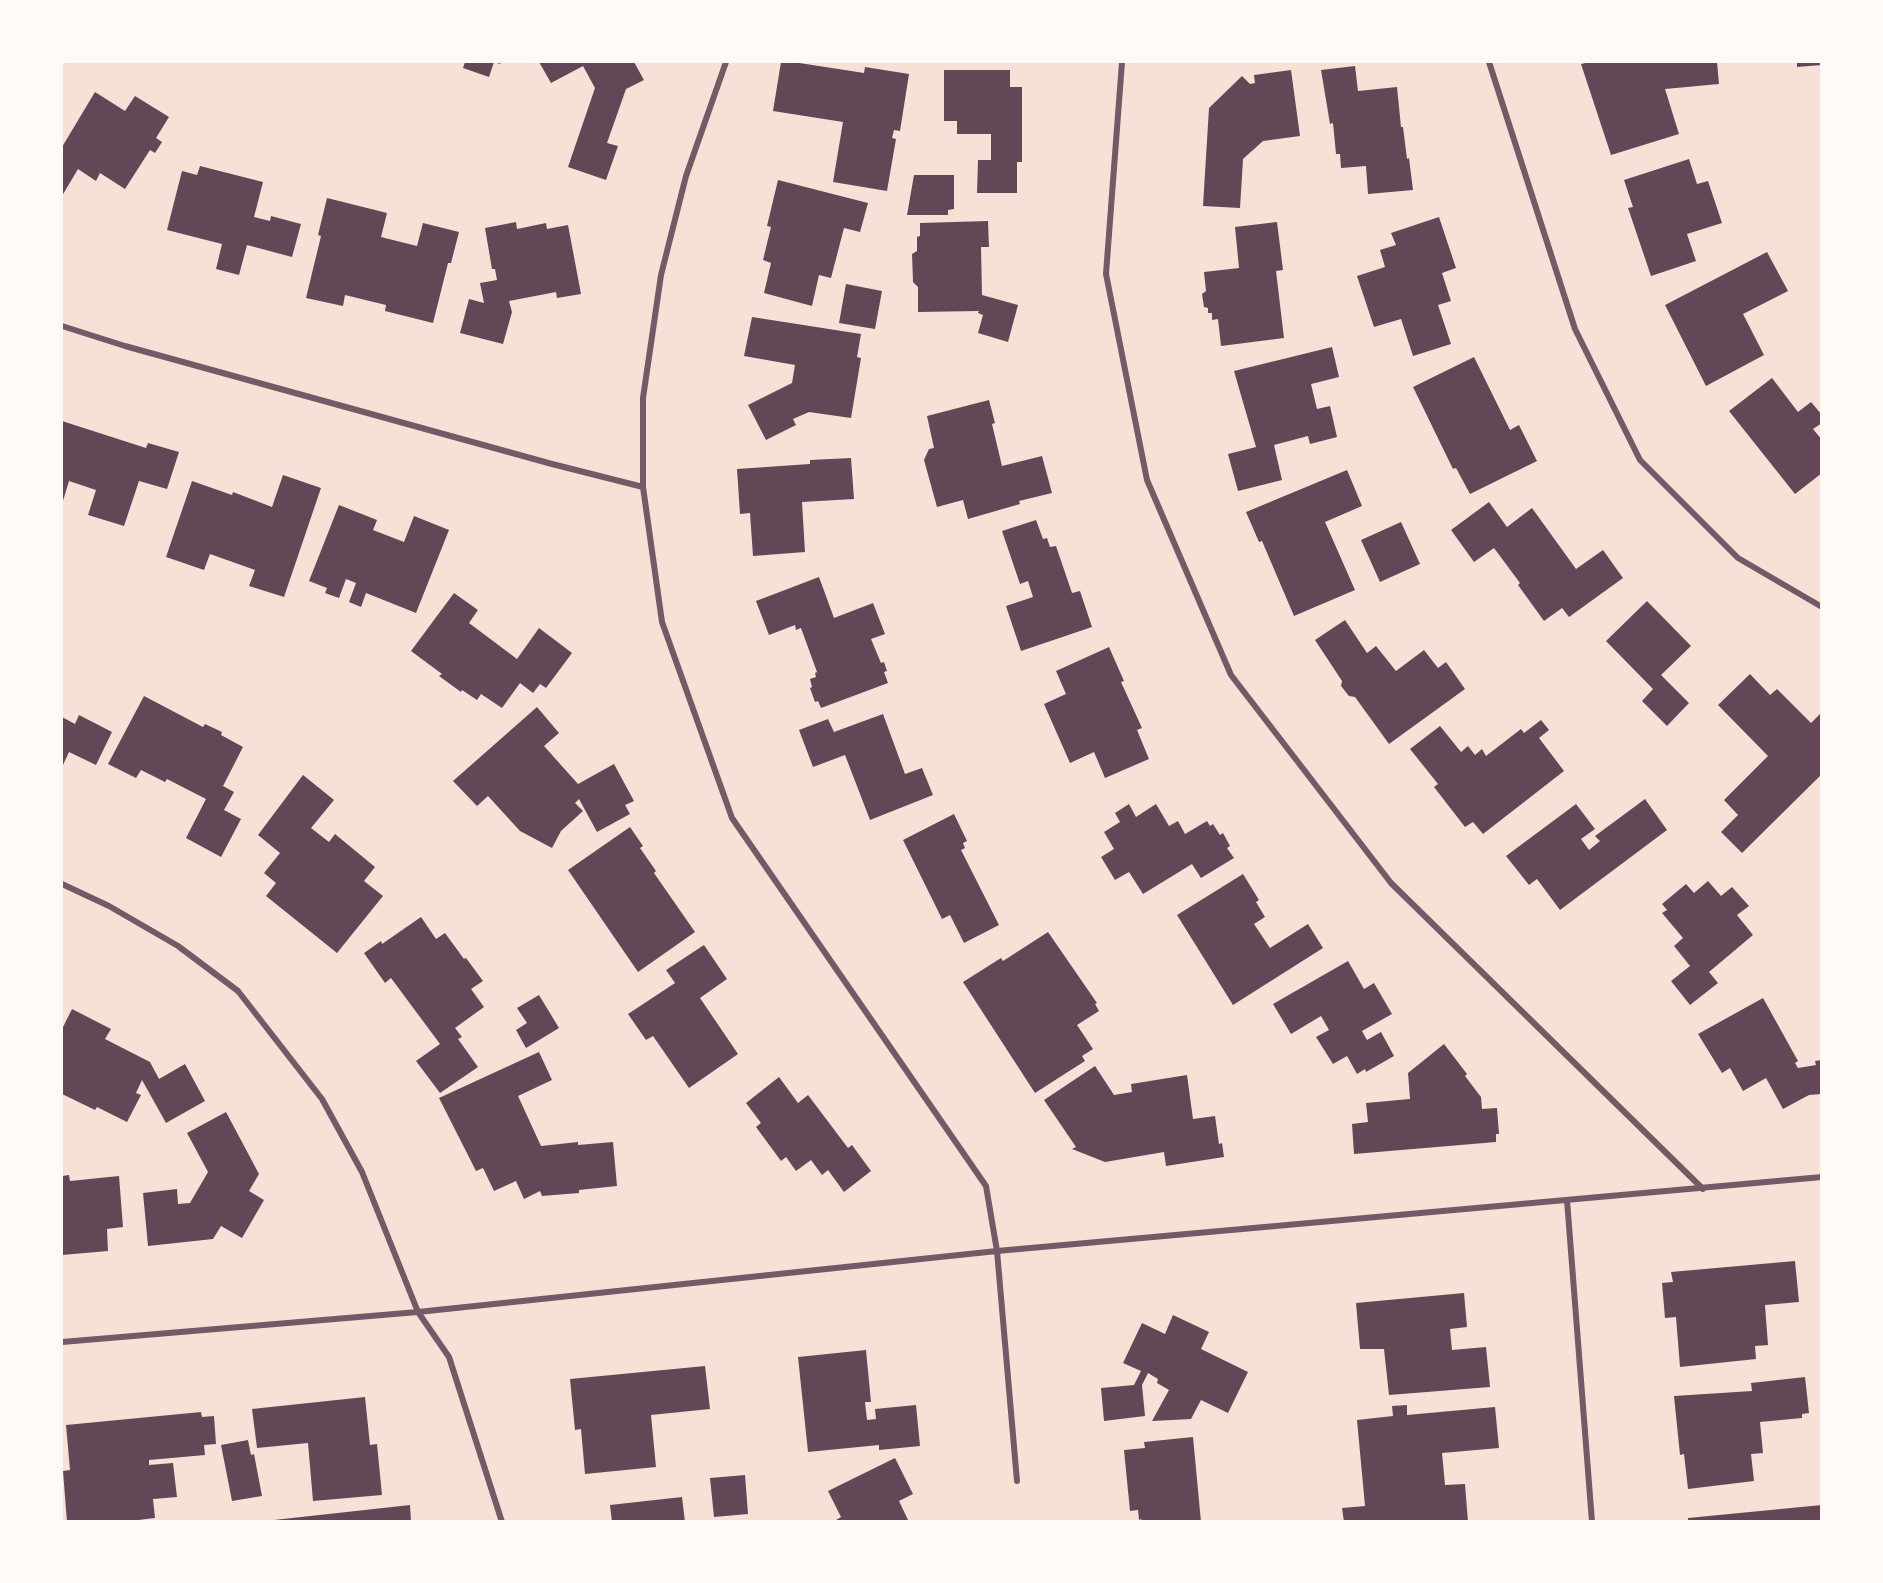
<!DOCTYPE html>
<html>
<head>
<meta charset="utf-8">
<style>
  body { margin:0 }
  #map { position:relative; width:1883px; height:1583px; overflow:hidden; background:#f7e1d7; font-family:"PT Sans",sans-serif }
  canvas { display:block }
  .frame { position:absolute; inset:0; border:63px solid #fffaf5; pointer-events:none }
</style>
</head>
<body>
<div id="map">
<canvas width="1883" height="1583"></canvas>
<div class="frame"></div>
</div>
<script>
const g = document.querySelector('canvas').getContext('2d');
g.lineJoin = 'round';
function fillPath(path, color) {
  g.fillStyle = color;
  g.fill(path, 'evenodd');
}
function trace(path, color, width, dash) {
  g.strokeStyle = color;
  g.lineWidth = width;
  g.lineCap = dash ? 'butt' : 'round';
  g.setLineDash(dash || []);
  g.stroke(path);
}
const building = new Path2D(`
  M465,62H501L500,64L494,62L489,77L463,68Z
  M539,62H634L644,80L626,89L607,143L618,146L606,180L568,167L595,88L583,66L551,83Z
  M781,62H793L864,73L865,67L909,74L900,131L894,130L892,138L896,139L887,191L833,182L843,122L773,111Z
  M1590,62H1717L1719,84L1665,89L1679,134L1611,155L1581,64Z
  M1797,62H1822V65L1797,67Z
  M1355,66L1358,91L1397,87L1401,127H1403L1407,159L1409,158L1413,190L1368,194L1366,166L1341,168L1340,154H1336L1333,123L1330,124L1321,70Z
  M944,70H1010V87H1022V162H1017V193H977L978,160H991V134H957V121H944Z
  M1291,70L1300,136L1263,141L1243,159L1240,208L1203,206L1209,108L1242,76L1250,84L1255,83L1254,75Z
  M95,92L125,111L135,96L169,117L156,138L162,142L155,153L150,150L125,189L100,173L96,181L78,169L62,196V147Z
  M1689,159L1697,184L1708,181L1722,223L1687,234L1696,261L1651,276L1628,208L1633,207L1624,180Z
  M200,166L263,182L254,217L270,221L271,216L301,224L292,257L247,245L239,275L216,269L222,244L167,230L182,171L197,175Z
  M914,175H954V209L948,210V215H907Z
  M778,180L868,203L860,232L844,228L831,278L819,275L812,306L764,293L771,263L763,260L771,227L767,226Z
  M327,198L387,213L381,237L417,246L423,223L459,232L451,263H448L433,323L385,311L386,305L345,295L343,306L306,298L321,236L318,235Z
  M1439,217L1456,268L1442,273L1451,301L1438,305L1451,344L1413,356L1401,319L1374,327L1357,276L1385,267L1380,250L1396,245L1391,233Z
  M988,221L989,247H981L982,295L1018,305L1008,342L978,333L983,315L978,313L979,311L918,312V287L913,282L912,254L917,251V237L920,236V223Z
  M516,222L517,229L546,223L547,229L568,225L581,294L557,298L556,292L509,301L512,312L503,344L460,333L469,299L484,303L480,283L497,280L495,269H492L485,228Z
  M1277,222L1283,270L1276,271L1284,338L1221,346L1218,319L1212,320V313H1208V308L1204,307L1202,294L1206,291L1204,272L1239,268L1235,227Z
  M1767,252L1788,291L1743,314L1764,355L1706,386L1665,305Z
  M846,284L882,291L875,329L839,323Z
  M752,317L861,334L857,357L861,358L851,418L809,412L793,419L796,425L766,440L748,405L792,383L795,365L744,356Z
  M1332,347L1339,377L1311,384L1317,409L1330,406L1337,437L1310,444L1308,436L1274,445L1282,480L1238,491L1228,454L1256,447L1234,371Z
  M1474,357L1510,430L1519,425L1537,461L1470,494L1456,468L1453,469L1413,387Z
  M1772,378L1798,412L1811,402L1822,415V423L1813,429L1822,440V473L1795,494L1729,411Z
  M989,400L995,423L992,424L1002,466L1042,456L1052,493L1019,501L1020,504L968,519L963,500L937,507L924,460L929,449L934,448L927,416Z
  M62,421L146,448L148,443L179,452L167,489L139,481L124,526L88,515L96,490L69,481L62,504Z
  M851,458L854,499L802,502L805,552L753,556L750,513L740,514L737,469L810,464V460Z
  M1347,470L1362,506L1325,522L1355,590L1294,616L1262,541L1259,542L1246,512Z
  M283,475L321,488L284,597L249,586L255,570L210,554L204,570L166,557L192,481L232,495L233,492L272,507Z
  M1489,502L1507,527L1532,508L1576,569L1603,550L1623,578L1569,617L1562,608L1544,621L1518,585L1520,583L1494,548L1474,562L1451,530Z
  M339,505L377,520L373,530L404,542L414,516L449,530L416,613L366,593L361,607L349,602L356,583L346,579L339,598L325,593L327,588L309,581Z
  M1036,520L1043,539L1047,538L1050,547L1056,546L1072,593L1080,591L1092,627L1021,651L1006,606L1033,597L1028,581L1020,584L1002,531Z
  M1401,522L1420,564L1380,582L1361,540Z
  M819,577L834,618L873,603L885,634L871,639L881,663L884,662L887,671L884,672L888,683L821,708L818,701L815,702L810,688L812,687L810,679L816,677L815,673L817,672L801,628L796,630L795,625L769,635L756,601Z
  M454,593L478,610L469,623L517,659L539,628L572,653L546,688L540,684L533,693L520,683L502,708L481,694L477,700L462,690L461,692L439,676L442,674L411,651Z
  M1647,601L1691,646L1661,675L1689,703L1667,726L1642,701L1653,689L1606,641Z
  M1345,620L1367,653L1376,646L1396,671L1424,650L1438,668L1446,662L1465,689L1389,744L1355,697L1349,696L1341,686L1342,681L1315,640Z
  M1109,647L1124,681L1121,682L1142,728L1137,730L1149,759L1105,778L1094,752L1070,763L1044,704L1066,694L1056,671Z
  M1750,674L1770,695L1777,689L1811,723L1820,714L1822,716V774L1742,853L1721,832L1738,815L1724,800L1768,756L1718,705Z
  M144,696L203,727L205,724L222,732L221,735L243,747L223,786L234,792L224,810L241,819L221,857L186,838L206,799L167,779L165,782L141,770L136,778L108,764Z
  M537,707L559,733L544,746L578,784L614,764L634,801L625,805L630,814L597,832L579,799L575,803L583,811L561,831L552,848L520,831L488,796L477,806L453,781Z
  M883,714L905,774L922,768L933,795L870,820L845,755L813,767L799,730L828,719L834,732Z
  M79,715L112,732L96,765L69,752L62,767V717L75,724Z
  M1541,720L1549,730L1539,738L1564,771L1483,834L1473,822L1465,827L1434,787L1438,784L1410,749L1440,726L1461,752L1468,746L1475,755L1482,749L1486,756L1521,729L1524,733Z
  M303,775L334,800L311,828L329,842L335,834L375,867L364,881L383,896L337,953L266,896L276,883L264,873L280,853L258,835Z
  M1645,799L1667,830L1560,910L1537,879L1529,885L1506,856L1576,804L1595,829L1581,839L1589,850L1600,841L1595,836Z
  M1129,804L1136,817L1156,804L1169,826L1178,821L1185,834L1207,821L1210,826L1213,824L1220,835L1223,833L1230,846L1227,848L1234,858L1201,878L1192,864L1143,894L1129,872L1115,880L1101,857L1114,849L1104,832L1120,822L1115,813Z
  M954,814L967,841L963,843L965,848L961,850L999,925L964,943L950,915L942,919L903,840Z
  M630,827L643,846L640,848L656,871L654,873L695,932L638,972L568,870Z
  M1243,874L1259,900L1256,902L1265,917L1254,924L1270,948L1308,924L1323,948L1233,1005L1177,915Z
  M1708,881L1721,896L1732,887L1749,906L1737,915L1753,935L1709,972L1718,983L1690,1005L1671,981L1690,966L1674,946L1683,938L1662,913L1667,910L1662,904L1686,884L1694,893Z
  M421,917L436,939L445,933L464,959L466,958L483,981L471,989L484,1007L455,1028L462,1037L458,1039L478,1067L440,1093L416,1061L440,1044L391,978L385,983L364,953L381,941L382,944Z
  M1048,932L1097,1003L1095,1004L1099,1011L1077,1025L1093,1049L1082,1056L1085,1061L1035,1093L963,982L1001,958L1003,961Z
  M704,945L727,979L700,998L738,1054L689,1088L653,1036L646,1040L628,1014L675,983L666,970Z
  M1348,961L1364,989L1374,983L1392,1014L1362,1031L1367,1040L1381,1032L1394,1056L1366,1072L1365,1069L1357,1074L1347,1056L1333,1064L1316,1037L1329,1030L1321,1016L1291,1034L1273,1004Z
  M539,995L559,1028L526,1048L516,1030L527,1023L517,1008Z
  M1763,998L1798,1061L1795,1063L1798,1068L1816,1065L1815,1061L1822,1060V1094L1809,1095L1783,1109L1766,1078L1743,1091L1730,1068L1722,1073L1698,1034Z
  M72,1009L111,1029L105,1039L150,1062L159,1079L185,1064L205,1101L166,1123L142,1080L136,1093L141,1095L127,1122L97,1107L95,1110L62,1094V1029Z
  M1444,1044L1467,1074L1465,1076L1481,1097L1482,1109L1497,1108L1499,1134H1496V1142L1354,1154L1352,1124L1368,1122L1366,1103L1410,1099L1408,1073Z
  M539,1052L552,1080L518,1096L541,1146L578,1142V1145L613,1142L617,1186L579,1190V1193L542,1196L540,1191L524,1199L516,1181L494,1191L483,1168L476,1171L439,1098Z
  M1095,1066L1114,1095L1132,1092L1131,1084L1187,1075L1193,1119L1215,1116L1219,1144L1222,1143L1224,1157L1166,1166L1164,1152L1105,1162L1072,1149L1076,1147L1044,1100Z
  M779,1077L798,1103L808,1095L848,1148L852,1145L871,1171L844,1192L828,1170L822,1175L811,1160L796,1171L786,1157L781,1161L756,1127L761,1123L746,1103Z
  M226,1112L259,1174L249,1191L264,1200L242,1238L221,1226L213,1239L148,1246L143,1193L177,1189L178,1204L190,1203L208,1172L187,1133Z
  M69,1175L70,1181L119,1176L123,1227L107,1229L108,1251L62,1255V1176Z
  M1795,1261L1799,1302L1765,1305L1768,1345L1755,1346L1756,1359L1680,1367L1676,1317L1665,1318L1662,1283L1673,1282L1671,1272Z
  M1464,1293L1467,1327L1450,1329L1452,1350L1486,1347L1490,1387L1389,1395L1384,1349H1360L1356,1303Z
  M1173,1315L1209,1332L1201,1349L1248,1372L1228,1413L1201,1400L1191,1419L1152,1421L1169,1390L1157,1383L1158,1379L1148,1373L1142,1385L1145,1416L1104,1421L1101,1388L1134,1385L1141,1371L1123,1363L1142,1323L1165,1334Z
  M866,1350L871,1402H865L867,1420L876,1419L875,1409L916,1405L920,1446L879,1450V1445L808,1452L798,1357Z
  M705,1366L710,1409L651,1415L656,1467L585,1474L581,1429L575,1430L570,1379Z
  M1805,1377L1809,1413L1802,1414V1418L1760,1422L1763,1453L1751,1454L1754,1481L1688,1489L1684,1454L1680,1455L1674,1396L1752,1391L1751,1383Z
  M365,1397L370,1445L377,1444L382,1495L313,1501L308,1443L257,1448L252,1409Z
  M1407,1405V1415L1495,1407L1499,1448L1442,1453L1445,1485L1465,1484L1468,1522H1344L1342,1508L1365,1506L1357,1420L1393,1416L1392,1406Z
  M201,1412L202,1417L214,1416L216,1444L204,1445L205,1455L149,1460V1465L173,1463L177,1497L153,1499L155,1518L122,1522H67L63,1471L70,1470L66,1425Z
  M1193,1437L1201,1522H1142L1141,1519L1139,1520L1138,1510L1130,1511L1124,1450L1145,1448L1144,1442Z
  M248,1440L251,1455L254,1454L262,1496L232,1501L221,1445Z
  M895,1458L913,1494L899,1501L909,1522H833L841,1517L828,1491Z
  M745,1475L748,1514L714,1517L710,1478Z
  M682,1497L685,1522H612L610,1505Z
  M410,1505L411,1522H274V1520Z
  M1822,1505V1522H1688V1518Z`);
const minor = new Path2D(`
  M726,62L686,176L661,275L643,398V487L662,622L732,818L986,1186L997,1251L1017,1481
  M1122,62L1106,274L1147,480L1231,675L1391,883L1703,1189
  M1489,62L1575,329L1640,460L1738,558L1822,607
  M62,326L125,346L552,464L643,487
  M62,884L109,906L178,946L238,991L322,1099L362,1172L418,1312L449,1357L502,1522
  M1567,1200L1592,1522
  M62,1342L418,1312L997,1251L1822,1177`);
fillPath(building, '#644757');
trace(minor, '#755966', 6);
</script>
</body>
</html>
